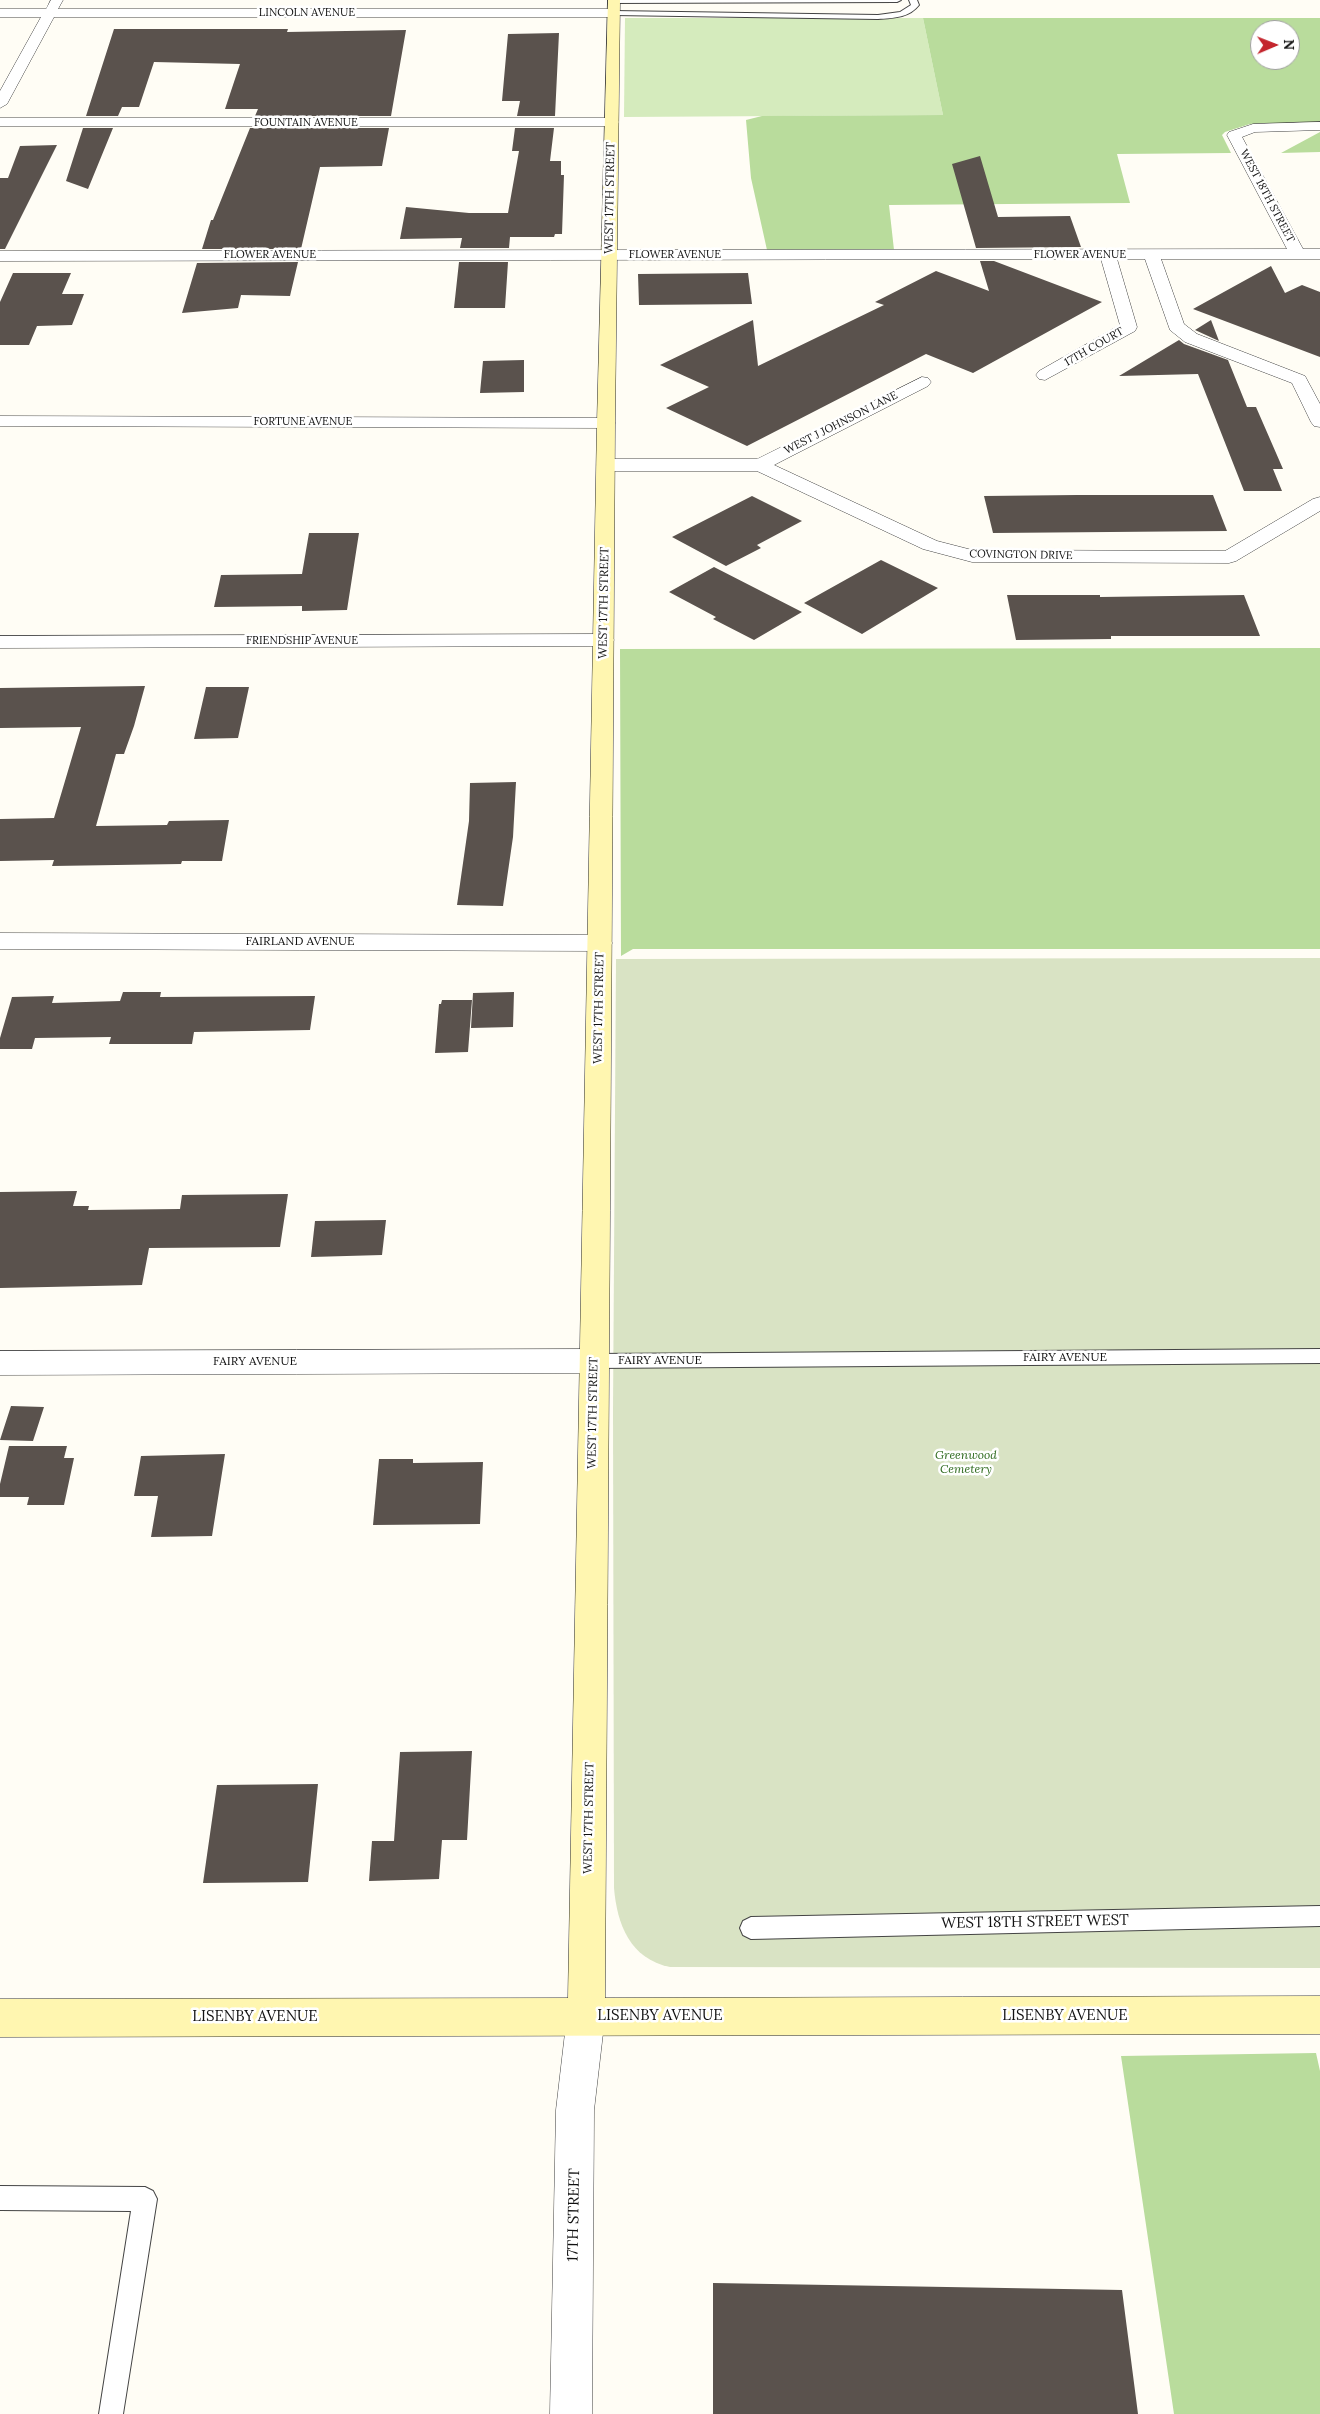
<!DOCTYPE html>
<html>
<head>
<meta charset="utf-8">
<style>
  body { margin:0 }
  #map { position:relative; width:1320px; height:2414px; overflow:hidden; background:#fffdf5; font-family:Lora,serif }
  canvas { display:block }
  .north { position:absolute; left:1250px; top:20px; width:50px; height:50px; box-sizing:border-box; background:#fff; border:1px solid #a0a0a0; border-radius:50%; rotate:89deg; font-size:14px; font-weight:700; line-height:20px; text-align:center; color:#111 }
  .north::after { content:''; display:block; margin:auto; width:18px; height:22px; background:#c4262e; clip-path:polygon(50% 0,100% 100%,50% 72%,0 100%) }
</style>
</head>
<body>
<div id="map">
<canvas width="1320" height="2414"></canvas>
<div class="north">N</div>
</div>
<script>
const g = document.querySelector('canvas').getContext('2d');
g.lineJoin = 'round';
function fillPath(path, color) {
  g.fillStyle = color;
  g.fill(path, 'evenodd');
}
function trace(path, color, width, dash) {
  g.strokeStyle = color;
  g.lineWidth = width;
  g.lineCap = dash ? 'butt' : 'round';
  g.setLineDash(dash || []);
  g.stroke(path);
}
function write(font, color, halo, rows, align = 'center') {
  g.font = font + ' Lora,serif';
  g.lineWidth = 5;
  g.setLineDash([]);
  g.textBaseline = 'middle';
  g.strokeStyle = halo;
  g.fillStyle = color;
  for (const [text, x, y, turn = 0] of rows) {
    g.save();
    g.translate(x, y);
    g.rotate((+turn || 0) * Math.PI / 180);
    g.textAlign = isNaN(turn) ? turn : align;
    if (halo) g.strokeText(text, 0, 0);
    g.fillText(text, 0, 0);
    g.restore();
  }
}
const green = new Path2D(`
  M625,18H923L943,115L624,117Z`);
const forest = new Path2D(`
  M923,18H1320V122L1250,124L1225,132L1222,135L1231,153L1117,154L1130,203L889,205L894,250H767L751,178L746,120L762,116L943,115ZM1260,30H1290V60H1260Z
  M1320,132V152L1281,153Z
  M1320,648V949H633L621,956L620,649Z
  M1316,2053L1320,2071V2414H1174L1121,2056Z`);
const cemetery = new Path2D(`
  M1320,958V1968L670,1967C630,1959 617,1924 614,1888L613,1410L616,959Z`);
const building = new Path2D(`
  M114,29H288L287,32L406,30L391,116H255L258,109H225L240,64L154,62L139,107H122L118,116H86Z
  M559,33L555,116H517L520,101H502L508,34Z
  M83,128H113L88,189L66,181Z
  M250,128H389L382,166L320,167L301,249H202L211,220H213Z
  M515,128H554L550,161H561V175H564L562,234H555L554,237H510L509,248H460L462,238L400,239L406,207L469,213H508L519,151H512Z
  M57,145L5,249H0V178H8L20,146Z
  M980,156L998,217L1070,216L1081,247L976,248L952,164Z
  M980,261H994L1102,302L973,373L926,354L747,446L666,408L709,387L660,365L753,320L758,366L884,305L875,302L936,271L989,291Z
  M298,262L290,296L241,295L238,308L182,313L197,263Z
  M459,262H508L505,308H454Z
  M1271,266L1285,293L1302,285L1320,292V357L1193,309Z
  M13,273H71L62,294H84L72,325L37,326L29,345H0V302Z
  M748,273L752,304L639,305L638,274Z
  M1211,320L1219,341L1195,330Z
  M1179,340L1184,344L1228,360L1247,407H1256L1283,469H1273L1282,491H1244L1198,374L1119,376Z
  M524,360V392L480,393L483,361Z
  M1077,495H1213L1227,531L993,533L984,496Z
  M752,496L802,521L757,545L761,548L726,566L672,537Z
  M309,533H359L347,610L302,611V606L214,607L221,575L302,574Z
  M881,560L938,588L862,634L804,603Z
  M714,567L802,612L754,640L713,619L716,617L669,592Z
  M1007,595H1100V597L1244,595L1260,636H1111V639L1016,640Z
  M145,686L134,726L124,754H116L96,826L167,825L169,821L229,820L222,861H182L181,864L52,866L54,860L0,861V819L54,818L81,727L0,728V688Z
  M206,687H249L238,738L194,739Z
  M516,782L513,837L503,906L457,905L469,821L470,783Z
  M123,992H161L160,997L315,996L310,1030L194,1032L192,1044H109L111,1037L35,1038L32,1049H0V1038L12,997L54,996L52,1003L120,1001Z
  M514,992L513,1027L471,1028L473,993Z
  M442,1000H472L468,1052L435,1053L439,1004H441Z
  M77,1191L73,1206H89L88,1210L180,1209L182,1195L288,1194L280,1247L149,1248L142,1285L0,1288V1192Z
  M386,1220L382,1255L311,1257L315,1221Z
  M11,1406L44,1407L33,1441L0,1440Z
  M9,1446H67L64,1458H74L64,1505H27L29,1497H0V1484Z
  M225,1454L212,1536L151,1537L158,1496H134L141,1456Z
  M379,1459H413V1463L483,1462L480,1524L373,1525Z
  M472,1751L467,1840H442L439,1879L369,1881L372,1841H394L400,1752Z
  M318,1784L308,1882L203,1883L217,1785Z
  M713,2283L1122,2290L1138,2414H713Z`);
const lane = new Path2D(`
  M611,0H901L897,2L614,3Z
  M909,0H917L919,5C909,18 893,18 878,19L614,15L610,13L614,11L878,15L900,12L911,5Z
  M1320,1349V1363L593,1368L587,1366L584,1361L587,1356L593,1354Z
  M1320,1906V1926L751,1939L743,1935L740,1928L743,1921L751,1917Z
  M0,2186L145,2187L153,2191L157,2199L123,2414H99L131,2211L0,2210Z`);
const street = new Path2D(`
  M51,0H63L58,9H614L620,13L614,17H54L7,104L0,108V91L41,17H0V9H46Z
  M0,118H612L619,122L612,126H0Z
  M1320,122V130L1255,132L1242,137L1303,249H1320V259H1161L1184,324L1197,334L1305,376L1320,404V427L1314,426L1311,422L1292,383L1185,342L1170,330L1145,259H1117L1137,327L1135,331L1045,380L1039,379L1036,375L1039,371L1120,325L1101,259L0,261V251L1287,249L1227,135L1229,132L1253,124Z
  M922,377L928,378L931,382L928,386L774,465L937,541L972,550L1225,551L1313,499L1320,497V511L1236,561L1229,563L972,562L923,549L757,471H606L599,469L597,465L599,461L606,459H757Z
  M0,416L606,418L612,419L615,423L612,427L606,428L0,426Z
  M604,634L611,636L614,640L611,644L604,646L0,648V636Z
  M0,933L600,935L609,937L612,943L609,949L600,951L0,949Z
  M593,1349L603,1353L608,1361L603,1369L593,1373L0,1375V1351Z
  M586,1997L599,2003L605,2016L594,2110L592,2414H550L556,2110L567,2016L573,2003Z`);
const secondary = new Path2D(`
  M608,0H620L615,423L605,1998L1320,1996V2034L0,2037V1999L568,1998L597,423Z`);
const farStreetnames = [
  ["LINCOLN AVENUE",307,13],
  ["FOUNTAIN AVENUE",306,123],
  ["WEST 18TH STREET",1267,196,62],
  ["FLOWER AVENUE",270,255],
  ["FLOWER AVENUE",675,255],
  ["FLOWER AVENUE",1080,255],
  ["17TH COURT",1094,347,-30],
  ["FORTUNE AVENUE",303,422],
  ["WEST J JOHNSON LANE",841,423,-27],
  ["COVINGTON DRIVE",1021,555,1],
  ["FRIENDSHIP AVENUE",302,641]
];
const streetNames = [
  ["WEST 17TH STREET",610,198,-89],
  ["WEST 17TH STREET",604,603,-89],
  ["FAIRLAND AVENUE",300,942],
  ["WEST 17TH STREET",599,1008,-89],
  ["FAIRY AVENUE",1065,1358],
  ["FAIRY AVENUE",660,1361],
  ["FAIRY AVENUE",255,1362],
  ["WEST 17TH STREET",593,1413,-89],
  ["WEST 17TH STREET",589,1818,-89]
];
const parkNames = [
  ["Greenwood",966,1456],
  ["Cemetery",966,1470]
];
const nearStreetnames = [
  ["WEST 18TH STREET WEST",1035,1922,-1],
  ["LISENBY AVENUE",660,2016],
  ["LISENBY AVENUE",1065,2016],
  ["LISENBY AVENUE",255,2017],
  ["17TH STREET",574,2215,-89]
];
fillPath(green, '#d5ebbd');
fillPath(forest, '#b9dc9c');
fillPath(cemetery, '#d9e3c4');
fillPath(building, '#5a524d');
trace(lane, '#444', 2);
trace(street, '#444', 1);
trace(secondary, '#333', 1);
fillPath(lane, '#fff');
fillPath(street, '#fff');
fillPath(secondary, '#fff6b0');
write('11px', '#111', '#fff', farStreetnames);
write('12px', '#111', '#fff', streetNames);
write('italic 12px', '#2f6b1f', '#fff', parkNames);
write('15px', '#111', '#fff', nearStreetnames);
</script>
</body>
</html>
